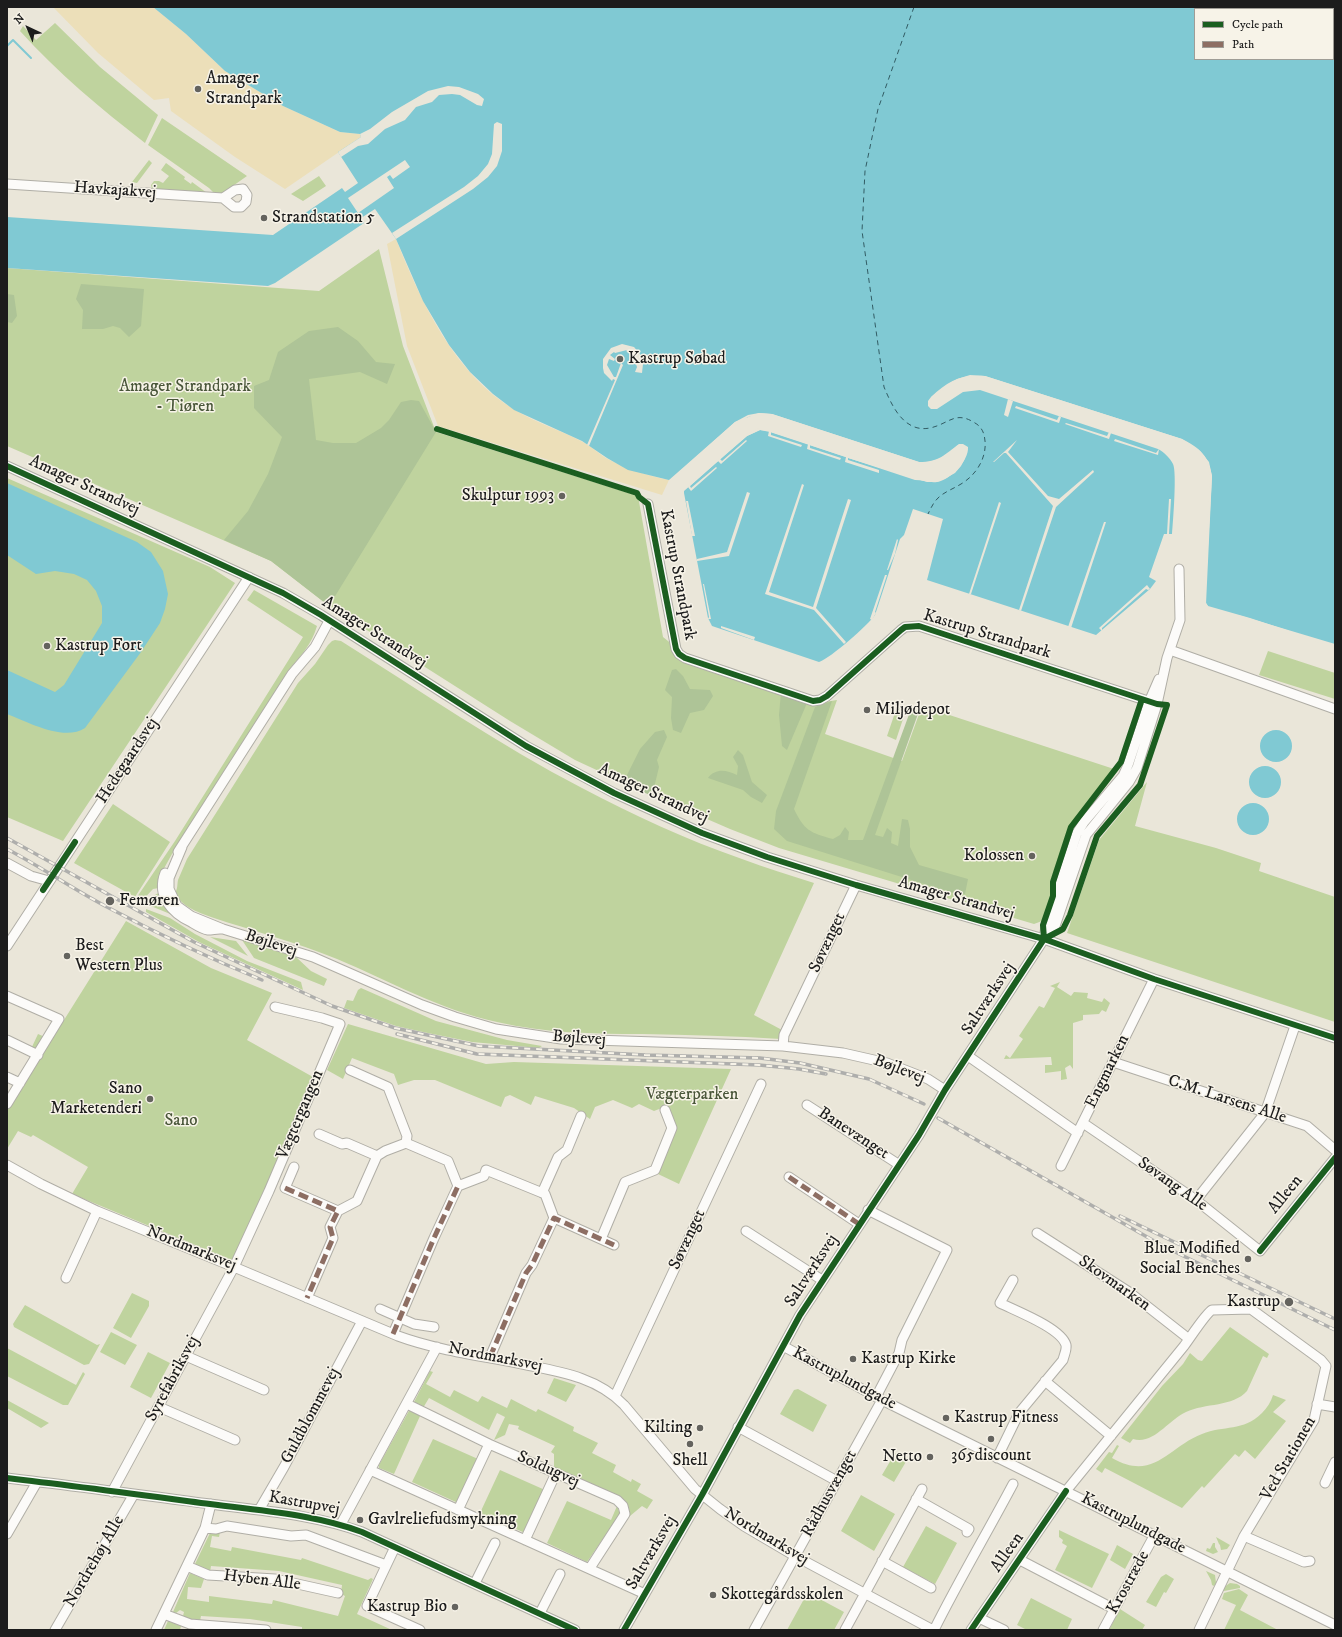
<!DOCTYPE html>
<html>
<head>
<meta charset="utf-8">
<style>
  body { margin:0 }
  #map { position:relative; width:1342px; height:1637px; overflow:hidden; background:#eae6d9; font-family:"IM FELL DW Pica",serif }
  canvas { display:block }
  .frame { position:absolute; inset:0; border:8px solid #1c1c1c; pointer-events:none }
  .legend { position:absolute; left:1194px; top:8px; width:140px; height:52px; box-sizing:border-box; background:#f7f3e8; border:1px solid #9f9d96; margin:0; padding:5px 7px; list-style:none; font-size:12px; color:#1c1c1c }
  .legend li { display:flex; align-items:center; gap:8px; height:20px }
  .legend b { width:20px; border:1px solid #9f9d96 }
  .north { position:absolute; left:8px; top:8px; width:40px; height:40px; -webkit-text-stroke:3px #f7f3e8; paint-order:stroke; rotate:316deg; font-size:11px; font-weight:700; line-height:16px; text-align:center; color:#1c1c1c }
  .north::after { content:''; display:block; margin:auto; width:14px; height:18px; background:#1c1c1c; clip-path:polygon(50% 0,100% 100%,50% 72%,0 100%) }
</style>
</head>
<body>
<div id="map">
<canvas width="1342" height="1637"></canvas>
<div class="frame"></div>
<ul class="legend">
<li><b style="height:5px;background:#1b5e20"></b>Cycle path</li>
<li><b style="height:5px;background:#8d6e63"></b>Path</li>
</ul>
<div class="north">N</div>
</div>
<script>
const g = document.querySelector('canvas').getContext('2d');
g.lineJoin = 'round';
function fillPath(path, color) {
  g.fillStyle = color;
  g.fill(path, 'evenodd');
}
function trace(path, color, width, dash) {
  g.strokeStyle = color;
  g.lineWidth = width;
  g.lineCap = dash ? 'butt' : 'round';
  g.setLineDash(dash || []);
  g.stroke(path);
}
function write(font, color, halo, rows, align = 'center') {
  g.font = font + ' "IM FELL DW Pica",serif';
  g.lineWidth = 3;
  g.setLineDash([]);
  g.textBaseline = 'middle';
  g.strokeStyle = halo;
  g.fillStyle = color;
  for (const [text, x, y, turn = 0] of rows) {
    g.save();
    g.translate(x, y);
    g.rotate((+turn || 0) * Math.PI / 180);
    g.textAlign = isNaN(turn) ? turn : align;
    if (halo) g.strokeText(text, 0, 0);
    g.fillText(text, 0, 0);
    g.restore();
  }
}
const green = new Path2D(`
  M55,23L100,67L158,115L145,143C100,108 58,73 20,31L23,26L36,40Z
  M162,118L247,176L220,195L215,194L209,188L148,145Z
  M149,160L152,163L137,183L132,182Z
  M166,163L185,177L184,179L191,184L192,182L207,193L152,189L151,185L154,181H159L163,183L169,176L161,170Z
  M319,176L326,186L303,201L291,194Z
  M379,249L403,346L436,432L638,496L663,637L683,653L812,704L837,700L825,734L902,761L922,706L1114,769L1082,809L1068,829L1050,883V898L1042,921L1034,924L779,848L730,829L631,786L575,760L510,721L329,606L271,561L7,446V268L319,291Z
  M7,478L210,567L235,583L63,841L7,817Z
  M254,590L317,626C312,644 300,657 288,671L172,854L162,872L159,888L153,889L140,903L135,900L175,841L303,637L247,600Z
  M335,640L341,641C421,691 499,745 582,788C633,815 687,840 742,859C766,868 790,875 814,883L754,1015L782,1030L781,1039C734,1036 688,1035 642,1034C593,1034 545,1033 497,1022C440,1010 390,981 337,959C296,942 253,931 211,917C197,912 181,906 175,893C178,888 177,885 178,880C181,873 184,866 187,859L298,683L315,664L328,645L332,641Z
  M1268,651L1335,673V699L1259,675Z
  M897,707L906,710L896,740L887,736Z
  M1147,782L1135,826L1216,848L1261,863L1259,871L1335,897V1022L1067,933L1099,840Z
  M113,804L170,842L135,897L74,863Z
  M160,892L175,916L146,904L150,898Z
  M146,909L170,918L195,934L247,961L301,982L303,990L199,942L146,912Z
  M126,921L211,968L272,993L247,1040L313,1077L234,1261L72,1194L88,1167L33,1135L31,1137L18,1131L7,1149V1111Z
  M210,937L236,941L248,956Z
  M242,940L296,957L311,971L327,979L324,986L254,958Z
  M1060,982L1057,987L1071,996L1074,992L1088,993L1087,998L1102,1002L1104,998L1110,1003L1106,1012L1102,1010L1099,1014L1083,1015V1020L1073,1023V1069L1070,1065L1065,1068L1067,1079L1061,1080V1071L1045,1073V1065H1052L1051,1057L1004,1059L1006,1055L1010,1058L1023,1039L1019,1036L1039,1006L1044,1008L1055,988L1050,986Z
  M361,988L436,1021L507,1040L542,1046L539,1048L472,1042L423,1032L396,1026L344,1008L347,1000L353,1001L358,990Z
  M348,1024L486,1064L514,1062L731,1069L679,1184L658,1174L676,1129L667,1106L654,1111L639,1104L632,1108L613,1100L595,1107L590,1119L574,1108L535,1096L531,1105L510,1095L505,1097L501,1107L435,1080H414L398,1085L394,1074L352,1058L343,1079L327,1070Z
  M38,1034L45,1037L36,1051L31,1049Z
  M132,1293L149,1301V1306L131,1338L113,1328Z
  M25,1305L97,1345L100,1344L89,1364L84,1365L14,1327L13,1324Z
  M1230,1327L1269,1354L1267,1358L1263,1356L1247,1391C1233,1407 1205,1403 1186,1412C1168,1420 1154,1445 1133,1439L1130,1443L1121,1438L1162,1386L1183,1364L1190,1353L1198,1360L1202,1361Z
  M111,1332L137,1345L125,1365L100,1352Z
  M7,1348L76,1385L83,1372L85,1374L68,1405H63L7,1376Z
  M148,1352L170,1363L151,1398L130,1387Z
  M430,1371L433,1372L426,1384L450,1397L454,1390L478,1402L482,1396L507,1408L511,1399L536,1412L538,1409L574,1427L573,1431L598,1443L592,1453L616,1465L613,1472L631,1482L632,1479L641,1484L637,1491L653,1500L647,1509L642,1506L630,1516L626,1504L619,1497L554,1467V1454L551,1452L555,1446L518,1429L519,1426L509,1424L505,1435L494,1440L505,1417L497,1413L489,1430L429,1398L423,1408L413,1404Z
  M554,1378L576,1385L566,1402L547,1393Z
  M798,1389L827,1405L813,1432L780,1414L794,1390Z
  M1273,1395L1286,1400L1273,1412L1286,1421L1255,1459L1245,1450L1239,1457L1235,1454L1204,1488L1202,1486L1182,1508L1105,1468L1102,1473L1096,1469L1109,1452L1112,1453L1117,1445L1119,1446L1112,1458C1154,1482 1168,1447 1202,1434C1224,1425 1243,1432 1262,1413C1267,1408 1271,1402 1273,1395Z
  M7,1400L49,1423L41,1428L7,1408Z
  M410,1409L420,1413V1416L394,1474L379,1468V1465Z
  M433,1439L478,1459L458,1503L412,1482Z
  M895,1453L907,1460L894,1482L882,1475Z
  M500,1470L545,1490L525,1533L480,1513Z
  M861,1495L895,1514L874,1551L841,1531Z
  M567,1501L611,1520L617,1506L620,1514L587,1562L547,1543Z
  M926,1526L957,1543L935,1584L903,1567Z
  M1059,1530L1109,1554L1092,1588L1055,1570L1067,1546L1062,1543L1063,1540L1059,1537Z
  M220,1532L219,1537L212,1536L210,1547L231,1551L232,1547L301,1560L302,1558L368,1580L371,1578L373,1579L357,1614L392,1630H302V1627L250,1619L201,1616L200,1621L190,1620L183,1616L184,1612L180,1610L176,1613L173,1612L190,1573L204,1579L201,1588L188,1587L187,1599L209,1602V1596L272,1604L273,1600L338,1616L345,1596L341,1594L342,1585L279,1571L211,1566L210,1572L195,1564L210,1533Z
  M1216,1537L1230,1545L1227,1549L1221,1550L1220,1545L1219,1544Z
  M1213,1543H1215V1547L1218,1552L1213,1554L1206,1551L1207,1548L1210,1549Z
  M1117,1545L1133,1554L1125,1569L1110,1560Z
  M1206,1571L1215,1575L1216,1583L1214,1586L1212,1585L1211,1580Z
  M1166,1574L1174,1579L1166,1593L1164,1592L1156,1607L1146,1602L1161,1577Z
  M1230,1583L1237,1584L1240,1586V1588L1224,1591V1587Z
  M1239,1589L1248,1595L1240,1610L1278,1630H1224L1236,1605L1222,1599L1224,1593Z
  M818,1598L844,1612L834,1630H787L804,1599Z
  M1031,1598L1072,1619L1067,1630H1027L1017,1625Z
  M1120,1609L1145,1625L1142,1630H1109Z
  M168,1621L181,1626L180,1630H164Z`);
const forest = new Path2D(`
  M81,284L144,289L141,326L129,337L120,328L113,326L103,329H82L83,310L76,299Z
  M7,294L14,295L17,316L12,323L7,322Z
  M338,327L358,341L376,362L395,364L387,384L360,372L309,379L316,440L333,443H356L381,428L389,420L401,402L411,400L419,401L436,432L329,606L271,561L224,540L248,511L268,474L282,437L254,408V386L269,380L278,352L309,331Z
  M676,669L683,676L690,689L710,690L713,696L704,710L690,713L681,733L673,730L671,718L672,697L665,690L672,670Z
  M781,692L807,703L787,750L782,746L779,715Z
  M832,701L794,809C804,830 810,833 833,839L840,835L845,827L849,832L848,840H863L911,709L919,711L875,835L883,837L887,828L892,832L891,843L898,846L902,819L908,820L910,829V847L919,865L968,879L965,894H956L787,841L774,829L776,811L815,707Z
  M664,730L667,737L657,760L659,767L652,796L623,783L640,749L655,732Z
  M738,750L743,755L752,782L767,795L762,803L751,797L743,790L708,778C716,768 726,770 737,775L738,766L733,757Z`);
const sand = new Path2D(`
  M53,7H153L186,34L225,71L283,106L340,132L360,134L361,137L285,189L235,157L171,111L169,98L154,100L98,53Z
  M396,239C421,302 454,374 515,410C536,423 560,430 581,441C590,445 598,453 606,458C625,468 648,476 669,480L662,495L438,426L407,346L387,244Z`);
const water = new Path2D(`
  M153,7H1335V646L1250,618L1208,606L1206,604L1212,476C1208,455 1201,449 1182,439L985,376C961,374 948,381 931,397L928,401V406L931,409H937L963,392L980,390L1158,449C1164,452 1170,458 1173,464C1177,472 1173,522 1172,534H1164L1149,577L1156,581L1150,589L1096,635L927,580L943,519L913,509L904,535L900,539L875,615C868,625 831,658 819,662L712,626L708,618L684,493V491L747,436L760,430L770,432L915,480C922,480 930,483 937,482C950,480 969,461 968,447L963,444H959C944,455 939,462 919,462L772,414L759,413L735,422L669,480L628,470L607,458L582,441L514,410L493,394L470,372L449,345L423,301L396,239L375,209L361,218L364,223L275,283L268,286L7,268V217L273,235L342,188L345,192L358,183L338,152L361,137L360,134L340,132L283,106L225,71L186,34ZM1195,9H1333V59H1195Z
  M7,483L137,542L151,552L163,571L168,594L165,609L160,623L141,652L85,728C64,742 28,722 7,714V670L55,692L64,685L102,623V606L96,591L87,580L74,574L55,571L36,574L7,555Z
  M1260 746a16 16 0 1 1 32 0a16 16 0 1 1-32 0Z
  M1249 782a16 16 0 1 1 32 0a16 16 0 1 1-32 0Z
  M1237 819a16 16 0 1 1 32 0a16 16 0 1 1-32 0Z`);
const pier = new Path2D(`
  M448,86L459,87L478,94L484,99L482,106L477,105L460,95L452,94L439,95L432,102L416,107L405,120L385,129L368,144L358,146L341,157L338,152L361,137L360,134L370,129L392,112L428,91Z
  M497,122L502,124V151L497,166L488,177L473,189L396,239L392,233L464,187L478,176L488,164L492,154L494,124Z
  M405,160L410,167L393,179L390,175L387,177L394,188L358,213L348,198Z
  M622,344L634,347L640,354L643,364L642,373L635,372L637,367L634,359L631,354L626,351L627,350L615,353L614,352L610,355L615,359L614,361L609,359L607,365L614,377H616L621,363L623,365L589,446L587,445L615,380L613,379L612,381L604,373L603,368V359L611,348Z
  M970,375L985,376L1182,439L1200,451L1209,462L1212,476L1205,601L1208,606L1207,608L1203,601L1210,477L1207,463L1199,452L1181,441L984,378L970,377L958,381L935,396L931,397L947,385L957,379Z
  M1008,399L1013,401L1008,417L1004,415Z
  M1016,406L1057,420L1059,416L1061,417L1059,423L1015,408Z
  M759,413L772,414L919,462H929L939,459L948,454L959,444L949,456L940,461L929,464H919L772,416L759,415L748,417L736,424L670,482H668L735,422L748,415Z
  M1066,423L1107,436L1109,432L1111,433L1109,439L1065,424Z
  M759,428L771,430L928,480H936L945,477L954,471L963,460V457L965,456V458L961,466L955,473L946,478L937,482H927L848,458V460L879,470V473L845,462L846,457L810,445V448L841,458L840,460L807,449L808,444L771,432V435L802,445L801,447L768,436L769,431L760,430L747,436L720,459L722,461L746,440L747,441L721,464L718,461L690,486L691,488L716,467L717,468L691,491L688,487L689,486L688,485L746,434Z
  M1115,439L1156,453L1159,449L1158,455L1114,441Z
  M1017,440L1008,452L1048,496L1059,499L1093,470L1094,472L1056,507L1021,611L1019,610L1053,506L1006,453H1004L994,462H993Z
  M802,484L804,485L769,592L813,607L848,499L851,500L816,608L846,642L844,644L814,610L765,594Z
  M747,492L750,493L729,556L697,561V559L727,552Z
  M1169,499H1171L1169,534H1167Z
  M686,501H688L695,536H692Z
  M999,502L1001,503L971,594H969Z
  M1104,522H1106L1071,628L1068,627Z
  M897,539L898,540L895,554L888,570H887Z
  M885,575H887L875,612L876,613L872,620L870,619Z
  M703,584H704L711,619H708L709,617Z
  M1147,585L1150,589L1148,590L1146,589L1102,628V631L1099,628Z
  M1238,615L1335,644V648L1238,617Z
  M721,626L755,637L754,640L721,628Z`);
const stream = new Path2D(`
  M7,46L13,40L31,58`);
const ferry = new Path2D(`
  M914,7L878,109L865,171L862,231L884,387C892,406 904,433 930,428C949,424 955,410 975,423C979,425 983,430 984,435C989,454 978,474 961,484C953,489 944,492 938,498C933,503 931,508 928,514`);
const minor = new Path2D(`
  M7,184L223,198L234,207H241L246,202L247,195L243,189L235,190L223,198
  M7,466L283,593L321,615L526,746L614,793L702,833L767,857L856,885L1044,939L1154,979L1335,1038
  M648,504L676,649L679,654L685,658L813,701L820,700L827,696L901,630L905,627L919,626L1157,704
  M1170,650L1335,709
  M182,847L169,878V889L177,906L191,916L223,929L313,957L422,1005L455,1017L496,1029L561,1039L783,1046L843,1053L887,1063L928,1079L945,1090
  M178,852L292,674L315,647L329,621
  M7,863L31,876L49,881
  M165,873C156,896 172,913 191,922C196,925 202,929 208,930C212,930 216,929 220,929
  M1044,939L1046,926L1077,833L1084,822L1123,776L1128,765L1149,702L1159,679
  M7,946L249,577
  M7,996L59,1019L7,1104
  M7,1040L38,1055
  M783,1046L784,1035L856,885
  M968,1056L1078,1133
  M1113,1062L1307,1126L1335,1150
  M350,1070L388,1087L407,1136L406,1143
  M7,1077L20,1083
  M807,1105L898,1164
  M1083,1123L1196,1200L1260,1251L1335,1158
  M319,1134L342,1144L347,1143L377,1156
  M7,1165L41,1184L97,1211L234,1267L398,1336C439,1351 484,1356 527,1365C562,1372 598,1378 624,1405L695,1489L720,1509L744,1526L795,1556L933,1630
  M1061,1166L1154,979
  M294,1167L285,1188L338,1211L330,1227L333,1238L307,1298
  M789,1177L859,1224
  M542,1193L558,1157L567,1150L581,1116
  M1196,1200L1265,1113L1295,1026
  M868,1210L947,1250L902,1340L899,1353L876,1397
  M338,1211L357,1201L377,1156L385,1151L406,1143L448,1161L458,1186L484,1176L486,1170L545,1194L554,1218
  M746,1231L822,1280
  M1037,1233L1129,1292L1189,1339
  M601,1239L625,1182L655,1170L672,1128L665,1110
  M66,1278L97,1211
  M380,1309L414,1324L434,1327
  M393,1334L434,1238L458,1186
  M783,1346L886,1402L944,1431L1335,1625
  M186,1356L264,1390
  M490,1357L526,1273L532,1265L554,1218L614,1245
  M1045,1381L1111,1436
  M615,1396L761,1084
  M407,1404L489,1444L617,1500L623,1506L625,1514L590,1568
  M1317,1404L1335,1407
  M159,1407L235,1440
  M738,1427L837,1481
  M997,1458L1019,1413L1063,1360C1064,1355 1067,1350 1066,1345C1061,1328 1016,1311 1000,1303L1013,1280
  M370,1470L645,1594
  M7,1478C75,1486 142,1495 210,1504C261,1511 313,1514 362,1532L575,1630
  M1325,1483L1335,1462
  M112,1492L234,1267L269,1191L340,1024L322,1018L275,1007
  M916,1499L969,1529L967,1532
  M259,1510L284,1467L362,1321
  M458,1510L489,1444
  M341,1524L437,1347
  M205,1528L216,1529L227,1526L291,1536L306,1535L386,1565
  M7,1534L37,1482
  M1244,1536L1304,1562L1310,1561
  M525,1540L556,1473
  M395,1547L367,1606L420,1630
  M1020,1560L1114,1609
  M882,1561L931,1588
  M187,1566L208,1575L275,1579L338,1593
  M475,1583L495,1543
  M540,1613L560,1574
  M164,1614L190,1624L266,1630
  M979,1618L1004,1630
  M55,1630L134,1494
  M156,1630L205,1528L211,1504
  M624,1630L702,1495L800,1315L919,1135L945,1090L1044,939L1054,929L1086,835L1129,782L1137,768L1157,704L1167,658L1180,620L1179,569
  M754,1630L882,1400
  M845,1630L922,1489
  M934,1630C959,1580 987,1533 1013,1484
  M971,1630L1066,1491L1184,1346C1190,1338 1206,1313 1212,1310L1251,1309L1321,1360L1326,1366L1314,1420L1244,1536L1199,1630
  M1103,1630L1154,1536`);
const rail = new Path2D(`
  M7,838L194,942L332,1006L395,1028L479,1046L645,1055L760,1058L800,1063L869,1079L924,1104
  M7,849C41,867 73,889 107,907C158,934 209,958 262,980
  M397,1034L477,1054L759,1065L799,1069L826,1074
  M938,1118L1163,1246L1335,1330
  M1120,1216L1335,1319`);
const quiet = new Path2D(`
  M789,1177L859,1224
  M285,1188L338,1211L330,1227L333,1238L307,1298
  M393,1334L434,1238L458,1186
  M490,1357L526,1273L532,1265L554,1218L614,1245`);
const cycleway = new Path2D(`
  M437,429L637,493L639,497L648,504L676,649L679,654L685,658L813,701L820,700L827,696L901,630L905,627L919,626L1157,704L1167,705L1140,785L1097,836L1070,915L1063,929L1044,939L945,1090L919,1135L800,1315L702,1495L624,1630
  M7,466L283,593L321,615L526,746L614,793L702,833L767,857L856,885L1044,939L1154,979L1335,1038
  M43,890L75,842
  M1044,939L1043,925L1053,896V882L1071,827L1121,762L1142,699
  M1260,1251L1335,1158
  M7,1478C75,1486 142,1495 210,1504C261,1511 313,1514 362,1532L575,1630
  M971,1630L1066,1491`);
const markers = [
  [198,89,4,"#64635e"],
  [264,218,4,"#64635e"],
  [620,359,4,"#64635e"],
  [562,496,4,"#64635e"],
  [47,646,4,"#64635e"],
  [867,710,4,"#64635e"],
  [1032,856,4,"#64635e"],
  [110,901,5,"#64635e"],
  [67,956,4,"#64635e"],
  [150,1099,4,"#64635e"],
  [1248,1259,4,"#64635e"],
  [1289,1302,5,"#64635e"],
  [853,1359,4,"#64635e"],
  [946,1418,4,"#64635e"],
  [700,1428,4,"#64635e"],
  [991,1439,4,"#64635e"],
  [690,1444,4,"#64635e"],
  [930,1457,4,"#64635e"],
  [360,1520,4,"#64635e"],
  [713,1595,4,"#64635e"],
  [455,1607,4,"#64635e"]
];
const poiNames = [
  ["Amager",206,79],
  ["Strandpark",206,99],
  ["Strandstation 5",272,218],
  ["Kastrup Søbad",628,359],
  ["Skulptur 1993",554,496,"right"],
  ["Kastrup Fort",55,646],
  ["Miljødepot",875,710],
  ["Kolossen",1024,856,"right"],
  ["Femøren",119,901],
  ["Best",75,946],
  ["Western Plus",75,966],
  ["Sano",142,1089,"right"],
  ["Marketenderi",142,1109,"right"],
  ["Blue Modified",1240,1249,"right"],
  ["Social Benches",1240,1269,"right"],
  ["Kastrup",1280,1302,"right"],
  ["Kastrup Kirke",861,1359],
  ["Kastrup Fitness",954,1418],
  ["Kilting",692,1428,"right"],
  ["365discount",991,1456,"center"],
  ["Netto",922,1457,"right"],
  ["Shell",690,1461,"center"],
  ["Gavlreliefudsmykning",368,1520],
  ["Skottegårdsskolen",721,1595],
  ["Kastrup Bio",447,1607,"right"]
];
const streetNames = [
  ["Havkajakvej",115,191,4],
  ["Amager Strandvej",84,486,25],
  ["Kastrup Strandpark",677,575,79],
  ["Amager Strandvej",374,633,32],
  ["Kastrup Strandpark",987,635,17],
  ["Hedegaardsvej",128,761,-57],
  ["Amager Strandvej",653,794,25],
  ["Amager Strandvej",956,899,16],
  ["Søvænget",828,943,-65],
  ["Bøjlevej",271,944,18],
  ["Saltværksvej",989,999,-57],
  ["Bøjlevej",579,1039,4],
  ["Bøjlevej",899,1070,21],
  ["Engmarken",1108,1072,-64],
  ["C.M. Larsens Alle",1227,1100,18],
  ["Vægtergangen",301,1115,-67],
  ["Banevænget",853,1134,33],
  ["Søvang Alle",1172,1185,35],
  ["Alleen",1286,1195,-51],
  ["Søvænget",688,1240,-65],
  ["Nordmarksvej",191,1249,22],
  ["Saltværksvej",812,1271,-57],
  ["Skovmarken",1114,1284,35],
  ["Nordmarksvej",495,1358,11],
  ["Syrefabriksvej",173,1379,-62],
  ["Kastruplundgade",844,1379,28],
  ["Guldblommevej",311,1416,-62],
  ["Ved Stationen",1289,1459,-60],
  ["Soldugvej",548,1470,24],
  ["Rådhusvænget",830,1494,-61],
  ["Kastrupvej",304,1504,10],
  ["Kastruplundgade",1133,1524,27],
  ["Nordmarksvej",766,1537,31],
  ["Saltværksvej",652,1553,-60],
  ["Alleen",1008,1553,-55],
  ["Nordrehøj Alle",95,1562,-60],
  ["Hyben Alle",262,1581,7],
  ["Krostræde",1129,1583,-61]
];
const parkNames = [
  ["Amager Strandpark",185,387],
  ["- Tiøren",185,407],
  ["Vægterparken",692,1095],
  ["Sano",181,1121]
];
fillPath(green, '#bfd39e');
fillPath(forest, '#aec497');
fillPath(sand, '#ecdfb9');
fillPath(water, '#80c9d3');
fillPath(pier, '#eae6d9');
trace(stream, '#80c9d3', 2);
trace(ferry, '#325c64', 1, [5, 4]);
trace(minor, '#b0aea6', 11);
trace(minor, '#fcfbf9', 9);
trace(rail, '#aeaeac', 3.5);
trace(rail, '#f7f3e8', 2, [6]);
trace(quiet, '#8d6e63', 5, [10, 5]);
trace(cycleway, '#1b5e20', 6);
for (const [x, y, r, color] of markers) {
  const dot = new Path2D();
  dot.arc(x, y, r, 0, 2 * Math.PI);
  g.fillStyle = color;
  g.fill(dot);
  trace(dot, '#f7f3e8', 1.5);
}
write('17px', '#1c1c1c', '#f7f3e8', poiNames, 'left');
write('17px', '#1c1c1c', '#f7f3e8', streetNames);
write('17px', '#495639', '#f7f3e8', parkNames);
</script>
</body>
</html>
